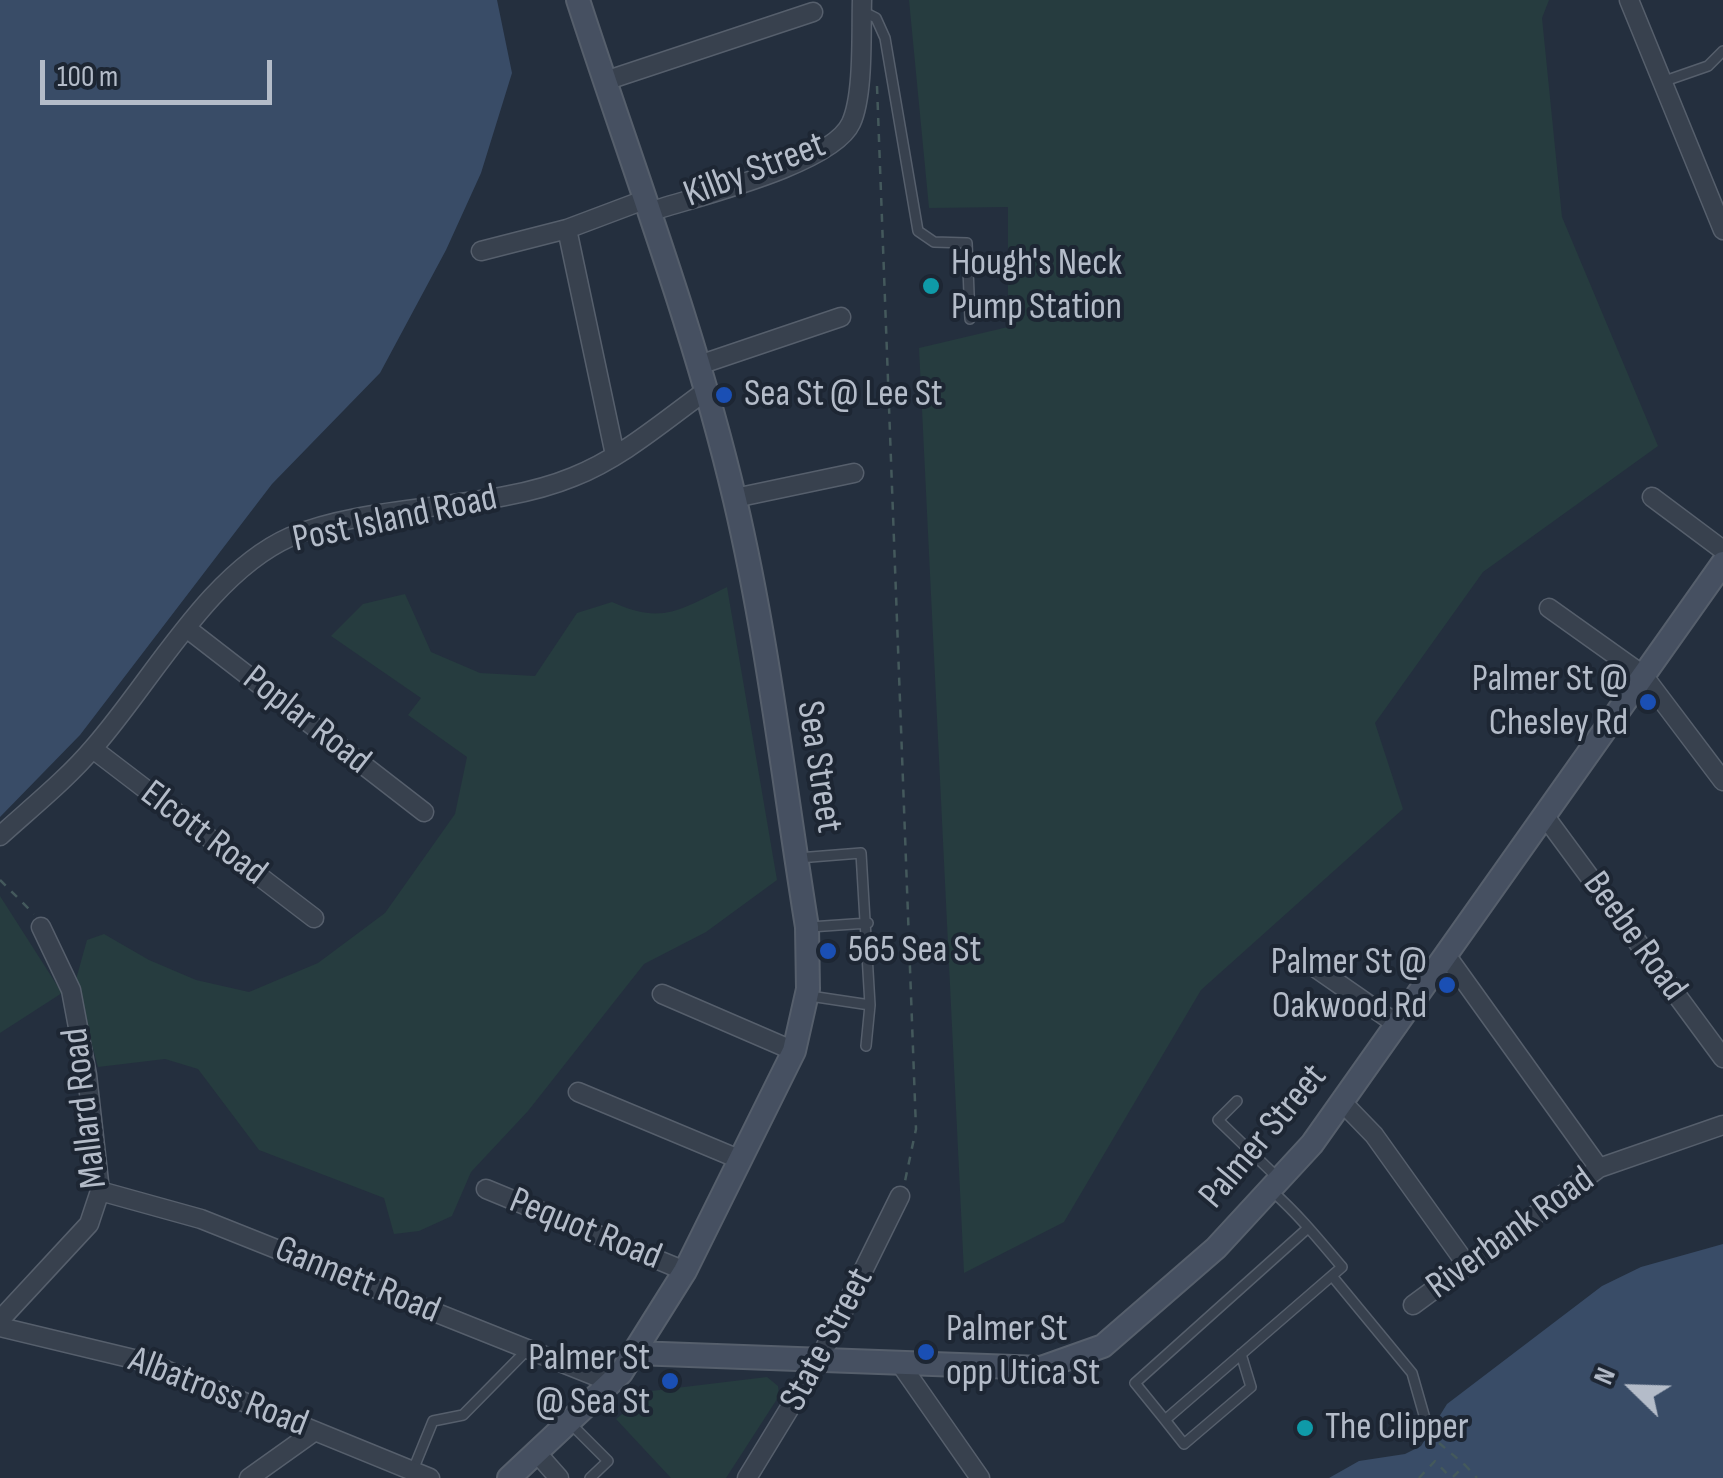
<!DOCTYPE html>
<html>
<head>
<meta charset="utf-8">
<style>
  body { margin:0 }
  #map { position:relative; width:1723px; height:1478px; overflow:hidden; background:#242f3e; font-family:"Sofia Sans Condensed",sans-serif }
  canvas { display:block }
  .north { position:absolute; left:1583px; top:1338px; width:100px; height:100px; -webkit-text-stroke:8px #1d2633; paint-order:stroke; rotate:293deg; font-size:28px; font-weight:700; line-height:40px; text-align:center; color:#b4bcc9 }
  .north::after { content:''; display:block; margin:auto; width:35px; height:45px; background:#b4bcc9; clip-path:polygon(50% 0,100% 100%,50% 72%,0 100%) }
  .scale { position:absolute; left:40px; top:60px; width:232px; height:45px; box-sizing:border-box; border:5px solid #b4bcc9; border-top:0; padding-left:12px; font-size:30px; line-height:35px; white-space:nowrap; color:#b4bcc9; -webkit-text-stroke:8px #1d2633; paint-order:stroke }
</style>
</head>
<body>
<div id="map">
<canvas width="1723" height="1478"></canvas>
<div class="north">N</div>
<div class="scale">100 m</div>
</div>
<script>
const g = document.querySelector('canvas').getContext('2d');
g.lineJoin = 'round';
function fillPath(path, color) {
  g.fillStyle = color;
  g.fill(path, 'evenodd');
}
function trace(path, color, width, dash) {
  g.strokeStyle = color;
  g.lineWidth = width;
  g.lineCap = dash ? 'butt' : 'round';
  g.setLineDash(dash || []);
  g.stroke(path);
}
function write(font, color, halo, rows, align = 'center') {
  g.font = font + ' "Sofia Sans Condensed",sans-serif';
  g.lineWidth = 8;
  g.setLineDash([]);
  g.textBaseline = 'middle';
  g.strokeStyle = halo;
  g.fillStyle = color;
  for (const [text, x, y, turn = 0] of rows) {
    g.save();
    g.translate(x, y);
    g.rotate((+turn || 0) * Math.PI / 180);
    g.textAlign = isNaN(turn) ? turn : align;
    if (halo) g.strokeText(text, 0, 0);
    g.fillText(text, 0, 0);
    g.restore();
  }
}
const green = new Path2D(`
  M909,0H1549L1542,18L1562,217L1658,446L1483,572L1375,723L1403,809L1201,990L1064,1222L964,1273L919,348L1008,327V207L929,208Z
  M727,587L777,880L706,932L644,964L528,1111L471,1172L452,1216L419,1231L394,1234L384,1198L259,1150L198,1069L165,1059L98,1067L75,983L87,940L104,934L149,960L196,980L249,992L318,963L385,913L455,814L467,757L408,715L421,698L331,636L363,604L405,594L431,652L480,673L535,676L577,613L612,602C663,625 679,610 727,587Z
  M0,896L62,993L0,1033Z
  M767,1377L778,1386L779,1396L726,1478H671L616,1419L651,1391Z`);
const water = new Path2D(`
  M0,0H497L512,73L481,173L446,250L380,373L272,484L80,735L0,817Z
  M1723,1244V1478H1329L1359,1461L1405,1454L1421,1446L1447,1404L1602,1286L1641,1267Z`);
const path = new Path2D(`
  M877,86L916,1129L905,1181
  M0,880L34,914
  M1439,1443L1465,1465
  M1453,1477L1465,1465L1477,1478
  M1419,1478L1435,1461L1451,1478`);
const lane = new Path2D(`
  M862,11L876,18L885,38L918,231L934,242L967,243L970,319
  M1662,82L1708,66L1723,51
  M798,858L861,853L870,1005
  M810,927L868,923
  M810,996L870,1005L866,1046
  M1237,1101L1218,1120L1279,1179
  M1273,1192C1299,1215 1320,1241 1342,1267L1165,1420L1135,1383L1308,1228
  M1332,1276L1412,1373L1430,1436
  M1165,1420L1184,1444L1251,1387L1241,1354
  M571,1424L608,1461L590,1478
  M413,1470L433,1421L463,1415L528,1349`);
const street = new Path2D(`
  M1629,0L1723,230
  M605,81L813,12
  M649,212C694,197 832,165 851,123C864,95 861,32 862,0
  M481,251L567,229
  M699,365L841,317
  M615,455L567,229L644,200
  M1652,497L1723,550
  M735,498L854,473
  M1549,608L1643,675L1723,781
  M189,630L424,812
  M93,749L314,918
  M1544,815L1723,1058
  M0,836C32,807 67,779 94,747C152,681 209,573 290,537C372,502 488,512 573,477C622,458 665,420 707,390
  M1446,955L1599,1168
  M1313,966L1398,1025
  M662,994L794,1051
  M578,1092L741,1160
  M1343,1103L1374,1135L1467,1265
  M486,1189L685,1271
  M100,1191L201,1219L610,1382
  M1413,1305L1599,1168L1723,1125
  M0,1320L89,1224L100,1191L87,1075L71,990L41,927
  M0,1327L146,1362L430,1478
  M899,1362L980,1478
  M536,1452L559,1478
  M249,1478L315,1431
  M747,1478L819,1360L900,1196`);
const secondary = new Path2D(`
  M635,1353L1041,1368L1103,1346L1216,1248L1312,1144L1723,563
  M509,1478L621,1373L685,1271L794,1051L808,989L807,927C784,785 768,640 735,500C695,330 632,166 578,0`);
const markers = [
  [931,286,10,"#0f9aa8"],
  [724,395,10,"#1a4fb4"],
  [1648,702,10,"#1a4fb4"],
  [828,951,10,"#1a4fb4"],
  [1447,985,10,"#1a4fb4"],
  [926,1352,10,"#1a4fb4"],
  [670,1381,10,"#1a4fb4"],
  [1305,1428,10,"#0f9aa8"]
];
const streetNames = [
  ["Kilby Street",755,171,-21],
  ["Post Island Road",395,520,-12],
  ["Poplar Road",306,721,38],
  ["Sea Street",818,767,81],
  ["Elcott Road",203,834,37],
  ["Beebe Road",1634,937,54],
  ["Mallard Road",86,1108,-97],
  ["Palmer Street",1264,1137,-50],
  ["Pequot Road",585,1230,22],
  ["Riverbank Road",1511,1234,-36],
  ["Gannett Road",357,1281,22],
  ["State Street",828,1340,-62],
  ["Albatross Road",218,1393,21]
];
const poiNames = [
  ["Hough's Neck",951,264],
  ["Pump Station",951,308],
  ["Sea St @ Lee St",744,395],
  ["Palmer St @",1628,680,"right"],
  ["Chesley Rd",1628,724,"right"],
  ["565 Sea St",848,951],
  ["Palmer St @",1427,963,"right"],
  ["Oakwood Rd",1427,1007,"right"],
  ["Palmer St",946,1330],
  ["opp Utica St",946,1374],
  ["Palmer St",650,1359,"right"],
  ["@ Sea St",650,1403,"right"],
  ["The Clipper",1325,1428]
];
fillPath(green, '#263c3f');
fillPath(water, '#394c67');
trace(lane, '#565f6c', 12);
trace(street, '#565f6c', 21);
trace(secondary, '#565f6c', 26);
trace(path, '#44595c', 2.5, [8, 8]);
trace(lane, '#38414e', 9);
trace(street, '#38414e', 18);
trace(secondary, '#465061', 22);
for (const [x, y, r, color] of markers) {
  const dot = new Path2D();
  dot.arc(x, y, r, 0, 2 * Math.PI);
  g.fillStyle = color;
  g.fill(dot);
  trace(dot, '#1d2633', 4);
}
write('38px', '#b4bcc9', '#1d2633', streetNames);
write('38px', '#b4bcc9', '#1d2633', poiNames, 'left');
</script>
</body>
</html>
